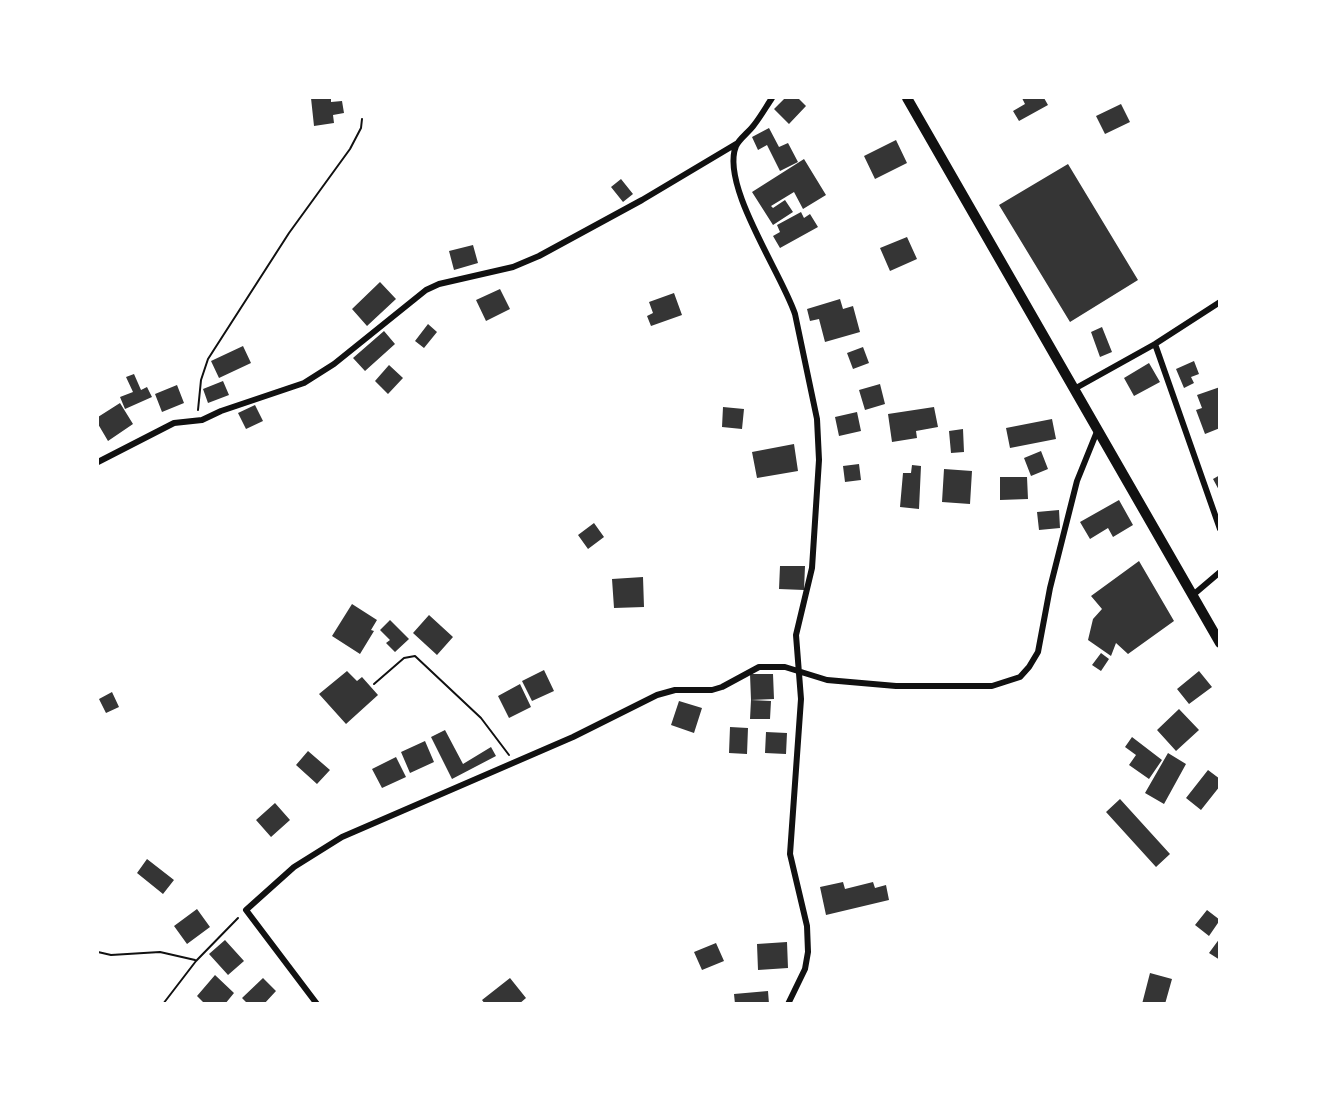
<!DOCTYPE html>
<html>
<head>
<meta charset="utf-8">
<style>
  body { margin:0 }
  #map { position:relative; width:1317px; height:1101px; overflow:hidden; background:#fff; font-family:Quicksand,sans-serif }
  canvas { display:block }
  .frame { position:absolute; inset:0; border:99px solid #fff; pointer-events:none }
</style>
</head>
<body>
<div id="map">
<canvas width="1317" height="1101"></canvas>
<div class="frame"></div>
</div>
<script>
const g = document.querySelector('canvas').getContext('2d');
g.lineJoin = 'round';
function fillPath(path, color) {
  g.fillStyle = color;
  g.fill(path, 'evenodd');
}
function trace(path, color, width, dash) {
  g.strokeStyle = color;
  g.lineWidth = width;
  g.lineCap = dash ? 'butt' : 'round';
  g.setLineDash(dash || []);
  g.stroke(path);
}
const building = new Path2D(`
  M311,98H331V102L342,101L344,113L333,115L334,123L314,126Z
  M785,98H798L806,106L789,124L774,109Z
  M1022,98H1044L1048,105L1019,121L1013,111L1025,104Z
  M1121,104L1130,122L1105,134L1096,116Z
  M769,128L779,147L788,143L798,162L780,171L767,145L758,150L752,137Z
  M896,140L907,163L875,179L864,156Z
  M804,159L826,195L803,209L794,192L771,206L773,208L785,200L793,212L773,225L752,192Z
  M1068,164L1138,280L1070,322L999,205Z
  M621,179L633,194L623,202L611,187Z
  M801,212L804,218L810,214L818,227L780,248L773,236L780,232L777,225Z
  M907,237L917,259L890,271L880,248Z
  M473,245L478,263L454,270L449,251Z
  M380,282L396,299L367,326L352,309Z
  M500,289L510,309L486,321L476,300Z
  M674,293L682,315L651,326L647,316L653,313L649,302Z
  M840,299L843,309L853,306L860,332L825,342L819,319L810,321L807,309Z
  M428,324L437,332L424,348L415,341Z
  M1102,327L1112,352L1100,357L1091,332Z
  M384,331L395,344L365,371L353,358Z
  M243,346L251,363L219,378L211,361Z
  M863,347L869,363L853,369L847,353Z
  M1194,361L1199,374L1191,377L1194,383L1184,388L1176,369Z
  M1149,363L1160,382L1134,396L1124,378Z
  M389,365L403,378L388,394L375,381Z
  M134,374L141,390L147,387L152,397L125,409L120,397L133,392L126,377Z
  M223,381L229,395L208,403L203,389Z
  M880,384L885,404L865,410L859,390Z
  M177,385L184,403L162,412L155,394Z
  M1220,387V428L1205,434L1196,410L1202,408L1197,395Z
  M120,403L133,424L108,441L98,424V417Z
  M255,405L263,421L246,429L238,413Z
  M723,407L744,409L742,429L722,427Z
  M934,407L938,427L916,431L917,438L892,442L888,414Z
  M857,412L861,431L839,436L835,417Z
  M1052,419L1056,439L1010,448L1006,428Z
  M963,429L964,452L951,453L949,431Z
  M794,444L798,471L757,478L752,452Z
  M1041,451L1048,469L1031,476L1024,458Z
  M859,464L861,480L845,482L843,466Z
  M912,465L921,466L919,509L900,507L903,473H911Z
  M944,469L972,471L970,504L942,502Z
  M1220,475V492L1213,479Z
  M1000,477H1027L1028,499L1000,500Z
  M1119,500L1133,525L1113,537L1108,528L1090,539L1080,522Z
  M1059,510L1060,528L1039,530L1037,512Z
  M594,523L604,537L588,549L578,535Z
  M1139,561L1174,621L1128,654L1116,643L1111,656L1088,640L1093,619L1102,609L1091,596Z
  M780,566H805L804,590L779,589Z
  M643,577L644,607L614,608L612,579Z
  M352,604L377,620L371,630L374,631L360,654L332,636Z
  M429,615L453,637L437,655L413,633Z
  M390,620L409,639L395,652L386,643L390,640L380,630Z
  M1101,653L1109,659L1101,671L1092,665Z
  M544,670L554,691L532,701L522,681Z
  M347,671L357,681L362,677L378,695L346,724L319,694Z
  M1199,671L1212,687L1189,704L1177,689Z
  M750,674H773L774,699L751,700Z
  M520,684L531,707L509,718L498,696Z
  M112,692L119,707L106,713L99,699Z
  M751,700L771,701L770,719H750Z
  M679,701L702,708L694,733L671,725Z
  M1179,709L1199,730L1176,751L1157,730Z
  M730,727L748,728L747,754L729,753Z
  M445,730L463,764L491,747L496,756L452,779L431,737Z
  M766,732L787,733L786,754L765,753Z
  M1132,737L1162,760L1149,779L1129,765L1136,755L1125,747Z
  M425,741L434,762L410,773L401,752Z
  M308,751L330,770L317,784L296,765Z
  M1168,753L1186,764L1164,804L1145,793Z
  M396,757L406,777L382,788L372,769Z
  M1208,770L1220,779V786L1201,810L1186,798Z
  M1120,799L1170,854L1156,867L1106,812Z
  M275,803L290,820L271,837L256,820Z
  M147,859L174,880L163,894L137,873Z
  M843,882L845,889L873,882L875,888L886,885L889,900L826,915L820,887Z
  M197,909L210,927L187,944L174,926Z
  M1207,910L1220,920L1209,936L1195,925Z
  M1220,938V960L1209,953Z
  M225,940L244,961L228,975L209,954Z
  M787,942L788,968L758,970L757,944Z
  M716,943L724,961L702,970L694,952Z
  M1150,973L1172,979L1165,1004H1142Z
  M215,975L234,993L225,1004H205L197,996Z
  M263,978L276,991L264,1004H248L242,998Z
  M510,978L526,998L519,1004H485L482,1000Z
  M768,991L769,1004H735L734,994Z`);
const path = new Path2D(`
  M198,410L201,380L208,359L289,233L350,149L361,128L362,119
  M374,684L404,658L415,656L481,718L509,755
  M98,952L111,955L160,952L195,960
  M163,1004L196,961L238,918`);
const minor = new Path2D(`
  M772,98C766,107 761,116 754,125C749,132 739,139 736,146C720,185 782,274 795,314L817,419L819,460L812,568L796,635L801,699L790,854L807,926L808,952L805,969L788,1004
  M1155,344L1220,529
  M1076,388L1155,344L1220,302
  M98,462L174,423L202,420L221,411L304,383L334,364L426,290L439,284L513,267L539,256L642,200L736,144
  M1193,595L1220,572
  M317,1004L246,910L294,867L342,837L573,737L657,695L675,690H712L722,687L759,667H785L827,680L896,686H992L1020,677L1029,667L1038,652L1050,588L1077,481L1098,429`);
const primary = new Path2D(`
  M907,98L1220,643`);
fillPath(building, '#353535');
trace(path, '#111', 2);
trace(minor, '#111', 6);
trace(primary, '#111', 10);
</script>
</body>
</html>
